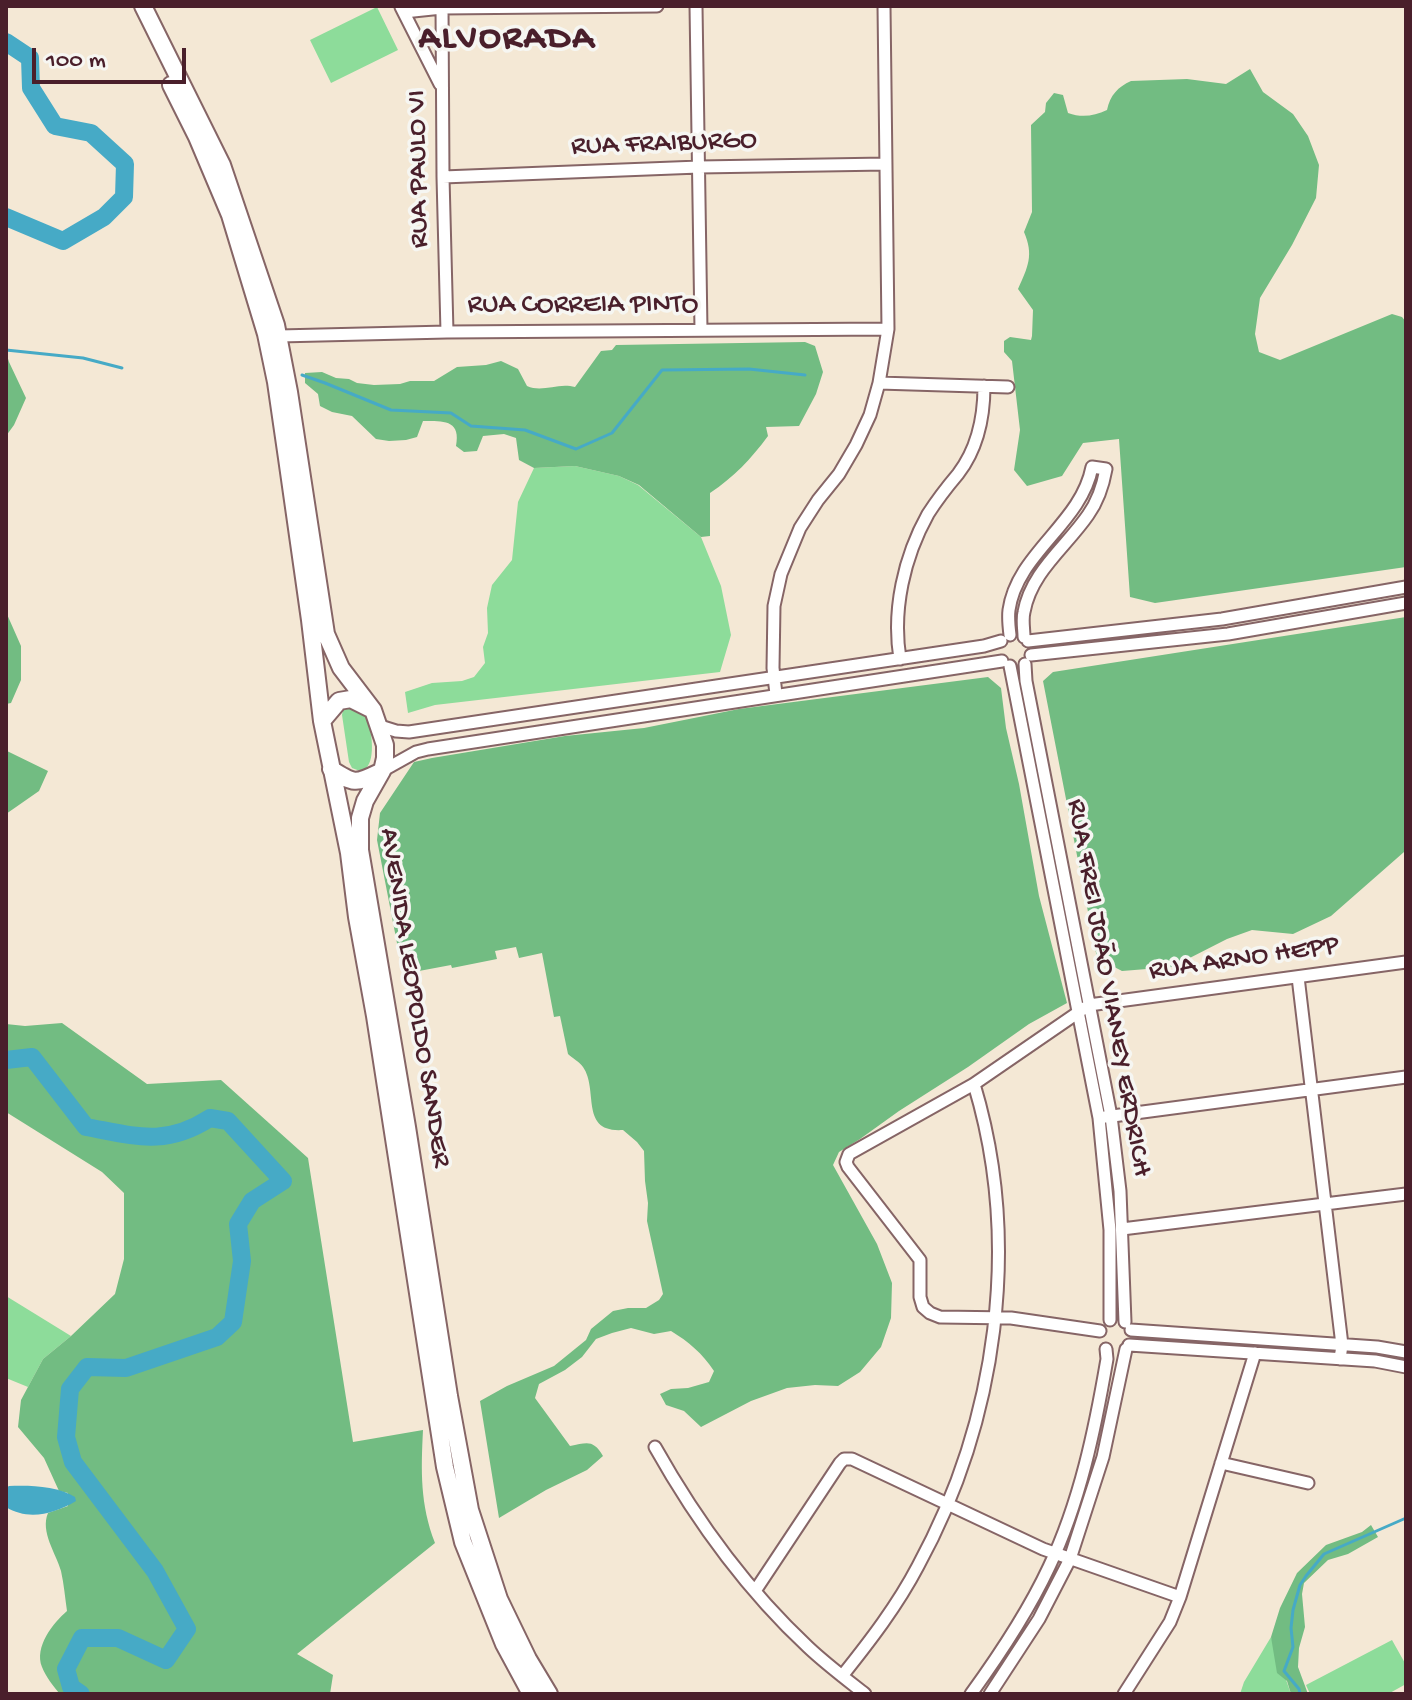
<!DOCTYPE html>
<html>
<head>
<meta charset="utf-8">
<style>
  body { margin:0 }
  #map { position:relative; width:1412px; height:1700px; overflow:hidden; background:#f4e8d5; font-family:"Gochi Hand",sans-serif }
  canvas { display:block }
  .frame { position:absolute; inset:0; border:8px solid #4a1f2b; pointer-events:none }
  .scale { position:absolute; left:32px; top:48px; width:154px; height:36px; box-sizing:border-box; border:4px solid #4a1f2b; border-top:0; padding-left:10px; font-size:24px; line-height:28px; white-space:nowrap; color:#4a1f2b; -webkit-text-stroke:6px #f6f6f2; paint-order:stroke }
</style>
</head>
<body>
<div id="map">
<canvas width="1412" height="1700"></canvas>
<div class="frame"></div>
<div class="scale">100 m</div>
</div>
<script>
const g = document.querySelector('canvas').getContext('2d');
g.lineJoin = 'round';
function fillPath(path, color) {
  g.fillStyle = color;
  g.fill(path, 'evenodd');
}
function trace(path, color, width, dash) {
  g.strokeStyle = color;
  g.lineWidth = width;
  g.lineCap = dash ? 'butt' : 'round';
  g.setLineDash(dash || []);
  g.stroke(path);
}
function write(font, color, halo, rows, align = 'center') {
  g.font = font + ' "Gochi Hand",sans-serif';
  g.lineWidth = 7;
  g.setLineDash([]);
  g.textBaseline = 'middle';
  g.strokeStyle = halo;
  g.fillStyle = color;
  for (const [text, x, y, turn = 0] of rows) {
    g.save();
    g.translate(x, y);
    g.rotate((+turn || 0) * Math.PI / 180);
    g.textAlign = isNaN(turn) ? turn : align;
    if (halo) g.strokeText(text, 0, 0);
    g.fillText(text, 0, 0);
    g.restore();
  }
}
const green = new Path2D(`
  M377,7L398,50L331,83L310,40Z
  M575,466L619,476L638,485L701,537L721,586L731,635L720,672L435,705L408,713L405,692L432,683L462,681L474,677L485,663L483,647L488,633L487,608L492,585L512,560L518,502L534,468Z
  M347,708C354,709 360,710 365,716C372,725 376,760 366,768C364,770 362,770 360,771L352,768L349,762L342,715L343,710Z
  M6,1296L71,1336L43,1359L28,1387L6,1378Z
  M1271,1637L1291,1694H1240L1244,1682Z
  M1392,1640L1406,1665V1684L1388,1694H1310L1306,1685Z`);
const forest = new Path2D(`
  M1250,69L1263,92L1293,114L1308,136L1319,165L1316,198L1292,245L1260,298L1255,334L1259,352L1280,360L1392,314L1402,317L1406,322V567L1155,603L1130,597L1119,439L1083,443L1062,476L1027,486L1014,470L1020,430L1012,361L1004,352V341L1010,337L1031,340L1032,336L1033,310L1018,289C1028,267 1034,255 1024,232L1032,212L1031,125L1045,112L1046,103L1054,93L1063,95L1068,113C1082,118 1094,116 1107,110C1110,95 1118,87 1131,81L1187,79L1226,84Z
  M805,342L815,346L823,372L816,394L799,426L766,427L768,436C751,459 734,477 710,493V536L701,537L639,485L619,476L575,466L534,468L519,460L516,438L504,434L483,436L477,451L464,452L456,446C461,420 444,421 423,421L417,437L406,440L389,441L376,439L352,416L332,412L320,406L318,394L305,383V373L322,372L336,378L349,379L357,383L374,385L400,384L410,381H434L457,367L486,365L501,361L518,369L527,386C543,393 558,382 575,387L601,351L612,350L616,345Z
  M6,352L9,362L26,398L14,425L6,436Z
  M6,607V612L21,646V680L11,703L6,704Z
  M1406,617V853L1404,852L1331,916L1293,934L1252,930L1227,939L1172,967L1122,971L1097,958L1043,681L1053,672Z
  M988,677L1001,688L1006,728L1019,784L1039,896L1067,1003L1029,1024L968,1067L899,1111L860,1139L839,1152L833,1165L877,1244L892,1283L891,1318L881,1347L860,1372L838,1386L815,1385L787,1388L751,1401L701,1427L684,1411L666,1405L660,1394L671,1389L688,1388L709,1382L714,1371C702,1353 689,1342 671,1331L654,1334L631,1328L612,1333L596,1339L582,1357L565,1370L539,1384L535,1398L570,1446C587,1443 593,1439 603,1456L587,1470L546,1490L499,1518L480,1401L507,1386L554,1366L586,1340L591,1329L613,1311L628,1308H646L659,1300L663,1294L647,1221L648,1203L645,1181L644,1151L637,1142L623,1130C579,1133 599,1090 583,1067C580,1062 572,1058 568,1054L560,1016L554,1017L542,953L519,958L516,947L495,951L497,959L452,968L451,965L403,974L377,840L380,813L414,762L432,758L565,736L644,728L739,709Z
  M7,751L48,771L39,791L6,814Z
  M62,1023L147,1084L221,1080L308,1158L353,1442L423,1430C421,1471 420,1504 435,1543L297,1654L333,1675L330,1694H60C53,1686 46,1677 42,1667C34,1647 53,1623 67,1611C65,1598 64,1584 61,1571C56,1553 40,1532 48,1513L68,1506V1493L59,1491L44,1458L18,1427L21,1400L43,1359L71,1336L115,1294L124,1259V1193L102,1172L6,1112V1024L25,1026Z
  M1371,1525L1378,1537L1348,1554L1328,1560L1304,1583L1302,1594L1305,1627L1299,1648L1298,1667L1308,1694H1291L1287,1681L1277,1673L1271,1637L1280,1608L1297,1573L1326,1545L1362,1532Z`);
const water = new Path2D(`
  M9,1486C29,1485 58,1486 75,1497L76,1501C54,1514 28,1521 6,1507V1488Z`);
const stream = new Path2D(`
  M6,350L83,358L122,368
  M302,375L325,383L391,410L451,413L471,426L525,430L576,449L612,433L662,370L749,369L805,375
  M1300,1694L1299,1689L1284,1671L1293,1647L1291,1628L1293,1610L1300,1585L1306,1576L1324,1554L1406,1518`);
const river = new Path2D(`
  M6,42L30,58L31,88L55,126L91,133L125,164L124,197L104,217L63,241L6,217
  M6,1060L32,1057L86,1127C135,1136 165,1147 210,1118L228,1121L283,1181L252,1201L238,1224L242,1261L233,1322L217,1337L126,1368L87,1367L70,1389L66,1437L73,1462L155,1571L187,1629L166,1660L118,1638H82L66,1669L71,1687L81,1694`);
const minor = new Path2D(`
  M442,6L443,177L447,332
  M696,6L701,330
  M401,7L440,84
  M404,12L442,8L657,6
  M443,177L699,167L886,164
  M279,336L447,332L888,329
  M879,383L1008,387
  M1010,635C1009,627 1008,618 1009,610C1017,553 1081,524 1092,467L1106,469C1103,486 1098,501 1088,515C1066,547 1031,572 1024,612C1022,620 1024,629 1024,637
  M1028,641L1222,619L1406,587
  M1031,655L1228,634L1406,603
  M900,659C892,610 904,557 928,514C937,500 947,487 958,474C978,448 984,418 984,386
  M1025,664L1026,681L1111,1116L1120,1191L1125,1322
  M1010,666L1099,1118L1110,1230V1320
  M776,694L773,668L774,606L781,574L800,528L818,500L839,474L856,445L870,415L879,383L888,329L884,6
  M380,726L396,731L409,732L984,646L1001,641
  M382,771L416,752L428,749L1002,661
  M1298,977L1342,1345L1340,1359
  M1105,1117L1406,1077
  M1122,1229L1406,1194
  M1131,1330L1377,1347L1406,1352
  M1100,1331L1011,1318L940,1317L930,1313L923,1307L920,1297V1260L848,1167L846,1162L849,1154L974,1084L1089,1005L1406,962
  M1129,1345L1375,1361L1406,1367
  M655,1447C696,1520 747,1590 808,1647C826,1664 846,1679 865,1694
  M1221,1463L1308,1483
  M755,1591L840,1463L844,1459H852L1043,1549L1180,1597
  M842,1676C870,1641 897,1606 918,1566C997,1421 1022,1243 974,1084
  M971,1694C1000,1654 1028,1612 1049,1567C1080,1502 1095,1429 1107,1359L1106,1349
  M990,1694L1039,1619L1070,1559L1103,1457L1126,1349
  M1124,1694L1170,1622L1180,1597L1255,1353`);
const highway = new Path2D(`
  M143,6L222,165L276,325L289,392L326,634L341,668L373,710L385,745V758L382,771L365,801L360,818V850L407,1127L449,1396L470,1510L499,1599L528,1659L549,1694
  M171,85L197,137L230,215L266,334L276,382L287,458L310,620L322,721L349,853L357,917L375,1016L445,1467L463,1542L504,1644L531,1694
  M322,721L339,701L351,699L369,708
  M331,769C356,785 355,784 382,771`);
const streetNames = [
  ["RUA FRAIBURGO",664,145,-2],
  ["RUA PAULO VI",420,169,-91],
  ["RUA CORREIA PINTO",583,307],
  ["RUA ARNO HEPP",1244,960,-8],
  ["RUA FREI JOÃO VIANEY ERDRICH",1107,988,80],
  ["AVENIDA LEOPOLDO SANDER",413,998,81]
];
const districtNames = [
  ["ALVORADA",507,40]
];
fillPath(green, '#8ddc9a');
fillPath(forest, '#72bc82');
fillPath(water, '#46aac6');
trace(stream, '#46aac6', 3);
trace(river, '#46aac6', 18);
trace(minor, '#866566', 15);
trace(highway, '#866566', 20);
trace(minor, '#fff', 11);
trace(highway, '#fff', 16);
write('28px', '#4a1f2b', '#f6f6f2', streetNames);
g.letterSpacing = '2px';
write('bold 36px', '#4a1f2b', '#f6f6f2', districtNames);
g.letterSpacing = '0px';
</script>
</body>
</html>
